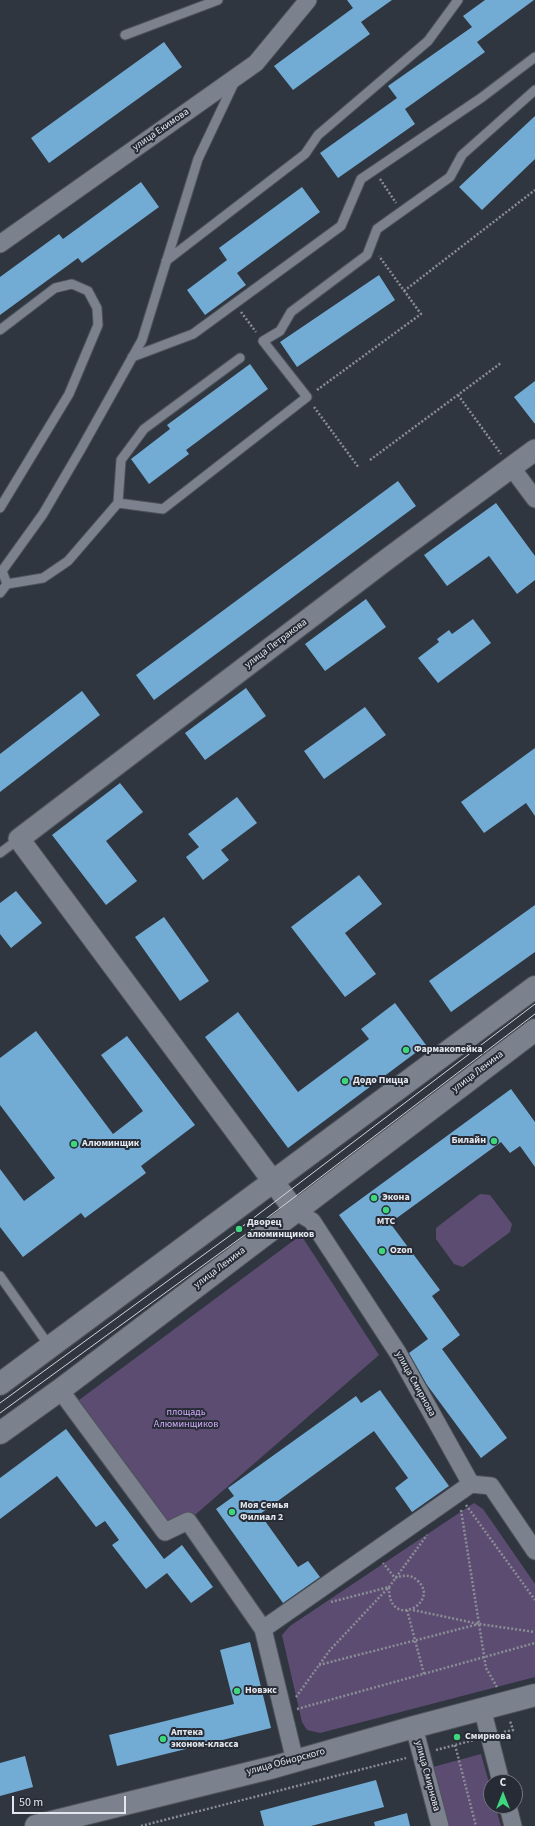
<!DOCTYPE html>
<html>
<head>
<meta charset="utf-8">
<style>
  body { margin:0 }
  #map { position:relative; width:535px; height:1826px; overflow:hidden; background:#30363f; font-family:"Source Sans 3",sans-serif }
  canvas { display:block }
  .north { position:absolute; left:483px; top:1774px; width:40px; height:40px; box-sizing:border-box; background:#262b35; border:1px solid #72777f; border-radius:50%; rotate:0deg; font-size:11px; font-weight:700; line-height:16px; text-align:center; color:#e4e8ee }
  .north::after { content:''; display:block; margin:auto; width:14px; height:18px; background:#3ed77d; clip-path:polygon(50% 0,100% 100%,50% 72%,0 100%) }
  .scale { position:absolute; left:12px; top:1796px; width:114px; height:18px; box-sizing:border-box; border:2px solid #e4e8ee; border-top:0; padding-left:5px; font-size:12px; line-height:14px; white-space:nowrap; color:#e4e8ee; -webkit-text-stroke:3px #262b35; paint-order:stroke }
</style>
</head>
<body>
<div id="map">
<canvas width="535" height="1826"></canvas>
<div class="north">С</div>
<div class="scale">50 m</div>
</div>
<script>
const g = document.querySelector('canvas').getContext('2d');
g.lineJoin = 'round';
function fillPath(path, color) {
  g.fillStyle = color;
  g.fill(path, 'evenodd');
}
function trace(path, color, width, dash) {
  g.strokeStyle = color;
  g.lineWidth = width;
  g.lineCap = dash ? 'butt' : 'round';
  g.setLineDash(dash || []);
  g.stroke(path);
}
function write(font, color, halo, rows, align = 'center') {
  g.font = font + ' "Source Sans 3",sans-serif';
  g.lineWidth = 4;
  g.setLineDash([]);
  g.textBaseline = 'middle';
  g.strokeStyle = halo;
  g.fillStyle = color;
  for (const [text, x, y, turn = 0] of rows) {
    g.save();
    g.translate(x, y);
    g.rotate((+turn || 0) * Math.PI / 180);
    g.textAlign = isNaN(turn) ? turn : align;
    if (halo) g.strokeText(text, 0, 0);
    g.fillText(text, 0, 0);
    g.restore();
  }
}
const green = new Path2D(`
  M480,1194L490,1195L512,1224L510,1232L463,1267L454,1264L436,1239V1228Z
  M301,1235L379,1355L188,1521L165,1532L75,1403Z
  M474,1503L483,1509L535,1584V1677L320,1733L307,1730L302,1722L282,1635L290,1626Z
  M481,1754L491,1790V1806H495L501,1826H449L433,1767Z`);
const building = new Path2D(`
  M347,0H392L361,22L370,34L293,90L274,66L353,8Z
  M485,0H534L477,42L485,52L405,109L415,124L338,178L320,153L397,98L388,86L472,27L463,16Z
  M164,42L182,67L49,163L31,138Z
  M535,116V159L482,210L459,187Z
  M141,182L159,207L82,263L78,258L0,315V277L59,234L63,239Z
  M302,187L320,212L237,273L246,285L205,315L187,290L227,260L219,248Z
  M379,275L395,300L297,367L280,342Z
  M250,364L268,389L186,450L189,454L149,484L131,459L170,429L167,425Z
  M535,381V424L514,397Z
  M398,481L416,506L154,700L136,675Z
  M496,503L535,556V580L517,594L489,556L447,586L424,555Z
  M366,599L386,627L325,671L305,644Z
  M473,619L491,643L438,683L418,658L439,642L437,639L449,630L452,634Z
  M246,688L266,716L205,760L185,733Z
  M82,691L100,715L0,792V754Z
  M365,707L386,735L324,779L304,751Z
  M535,748V816L526,803L484,833L461,802Z
  M120,783L143,812L106,841L137,881L106,905L52,835Z
  M237,797L257,823L221,850L229,860L203,880L186,857L199,847L188,834Z
  M359,875L382,904L345,933L376,974L345,997L291,927Z
  M16,891L42,923L11,948L0,934V903Z
  M535,905V952L451,1012L429,981Z
  M164,917L209,981L180,1001L135,937Z
  M395,1003L426,1045L288,1148L205,1037L238,1012L298,1092L369,1039L361,1029Z
  M36,1031L113,1134L143,1111L101,1055L127,1036L195,1125L141,1166L146,1173L85,1218L81,1213L23,1257L0,1227V1169L24,1201L55,1178L0,1105V1058Z
  M511,1089L535,1122V1167L520,1146L510,1153L501,1142L390,1223L440,1290L432,1296L460,1335L442,1349L507,1438L481,1458L427,1385L409,1353L428,1339L339,1215Z
  M380,1390L449,1486L412,1512L395,1488L408,1478L374,1431L260,1514L298,1567L308,1561L320,1577L283,1603L216,1509L234,1496L228,1488L356,1396L361,1403Z
  M66,1429L164,1559L182,1545L213,1587L191,1603L167,1573L146,1589L112,1545L119,1540L105,1521L96,1527L57,1476L0,1519V1478Z
  M250,1642L271,1728L117,1766L109,1735L234,1704L220,1650Z
  M25,1756L33,1787L0,1796V1763Z
  M376,1780L384,1807L311,1826H264L260,1811Z
  M407,1813L410,1826H375L374,1822Z`);
const path = new Path2D(`
  M380,179L396,203
  M404,291L535,190
  M241,312L256,332
  M317,390L421,314L379,256
  M458,395L501,454
  M314,407L359,468
  M370,460L501,363
  M466,1505L535,1600
  M461,1510L486,1668L497,1687
  M331,1602L389,1587C388,1631 441,1603 418,1581C411,1574 404,1575 395,1578L383,1563
  M407,1610L424,1674
  M413,1610L479,1624L535,1632
  M319,1665L479,1624
  M296,1697L330,1650L389,1587L427,1535
  M297,1709L535,1643
  M504,1732L513,1730L510,1721
  M455,1745L476,1826
  M436,1750L474,1740
  M141,1826L406,1758`);
const service = new Path2D(`
  M125,35L218,0
  M166,261L305,154L318,135L428,41L458,0
  M0,330L55,288L72,284L88,291L97,308L98,325L69,394L0,508
  M132,357L193,334L341,226L361,179L481,98L535,57
  M240,358L144,429L121,460L118,503L163,509L307,397L263,341L280,331L291,312L367,255L377,229L450,177L462,155L535,90
  M7,584L2,571L43,514L81,449L142,340L198,159L235,81
  M0,593L7,584L43,578L68,561L118,503
  M0,853L19,839
  M0,1276L50,1347`);
const minor = new Path2D(`
  M0,244L256,63L308,0
  M512,468L535,499
  M295,1211L312,1221L398,1353L471,1484L491,1486L535,1551
  M60,1390L165,1532L188,1521L263,1629
  M482,1708L501,1782
  M414,1727L440,1826
  M295,1761L263,1629L471,1484
  M508,1806L513,1826`);
const tertiary = new Path2D(`
  M295,1211L19,839L390,557L535,450`);
const secondary = new Path2D(`
  M0,1384L535,987
  M0,1433L60,1390L535,1030
  M36,1826L274,1767L414,1727L535,1695`);
const tram = new Path2D(`
  M0,1403L239,1229L535,1004
  M0,1413L242,1237L535,1014`);
const markers = [
  [406,1050,4,"#3ed77d"],
  [345,1081,4,"#3ed77d"],
  [494,1141,4,"#3ed77d"],
  [74,1144,4,"#3ed77d"],
  [374,1198,4,"#3ed77d"],
  [386,1210,4,"#3ed77d"],
  [239,1229,4,"#3ed77d"],
  [382,1251,4,"#3ed77d"],
  [232,1512,4,"#3ed77d"],
  [237,1691,4,"#3ed77d"],
  [457,1737,4,"#3ed77d"],
  [163,1739,4,"#3ed77d"]
];
const streetNames = [
  ["улица Екимова",161,130,-35],
  ["улица Петракова",276,644,-37],
  ["улица Ленина",478,1072,-37],
  ["улица Ленина",220,1268,-37],
  ["улица Смирнова",415,1384,61],
  ["улица Обнорского",286,1762,-15],
  ["улица Смирнова",427,1776,75]
];
const poiNames = [
  ["Фармакопейка",414,1050],
  ["Додо Пицца",353,1081],
  ["Билайн",486,1141,"right"],
  ["Алюминщик",82,1144],
  ["Экона",382,1198],
  ["МТС",386,1222,"center"],
  ["Дворец",247,1223],
  ["алюминщиков",247,1235],
  ["Ozon",390,1251],
  ["Моя Семья",240,1506],
  ["Филиал 2",240,1518],
  ["Новэкс",245,1691],
  ["Аптека",171,1733],
  ["эконом-класса",171,1745],
  ["Смирнова",465,1737]
];
const parkNames = [
  ["площадь",186,1413],
  ["Алюминщиков",186,1425]
];
fillPath(green, '#5d4c71');
fillPath(building, '#72acd5');
trace(service, '#4d525a', 11);
trace(minor, '#4d525a', 19);
trace(tertiary, '#4d525a', 23);
trace(secondary, '#4d525a', 24);
trace(path, '#898e96', 2.5, [2, 2]);
trace(service, '#7b818d', 9);
trace(minor, '#7b818d', 17);
trace(tertiary, '#7b818d', 21);
trace(secondary, '#7b818d', 22);
trace(tram, '#cfd3d9', 1);
for (const [x, y, r, color] of markers) {
  const dot = new Path2D();
  dot.arc(x, y, r, 0, 2 * Math.PI);
  g.fillStyle = color;
  g.fill(dot);
  trace(dot, '#262b35', 1.5);
}
write('10px', '#e4e8ee', '#262b35', streetNames);
write('bold 10px', '#e4e8ee', '#262b35', poiNames, 'left');
write('10px', '#d1acfb', '#262b35', parkNames);
</script>
</body>
</html>
